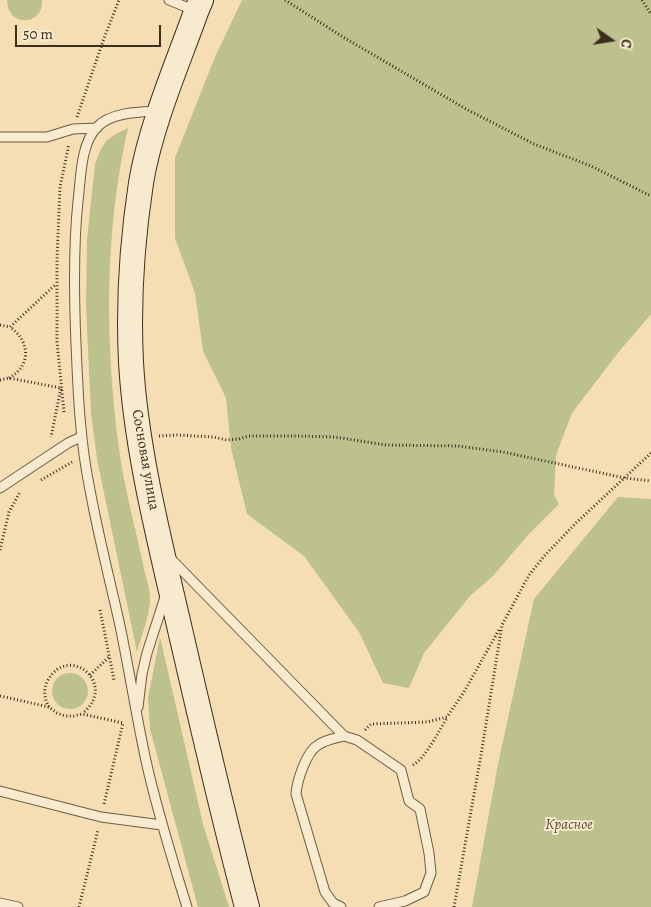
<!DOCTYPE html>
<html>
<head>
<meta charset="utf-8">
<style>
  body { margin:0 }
  #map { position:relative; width:651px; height:907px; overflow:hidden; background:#f5deb4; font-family:Alegreya,serif }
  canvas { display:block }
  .north { position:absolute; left:586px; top:15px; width:50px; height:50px; -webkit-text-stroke:4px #f8eace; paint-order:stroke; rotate:103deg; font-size:14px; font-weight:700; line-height:20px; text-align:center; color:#3d2f1d }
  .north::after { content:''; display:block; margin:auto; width:18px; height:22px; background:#3d2f1d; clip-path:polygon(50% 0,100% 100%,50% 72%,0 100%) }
  .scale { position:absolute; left:15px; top:25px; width:146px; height:22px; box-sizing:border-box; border:2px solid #3d2f1d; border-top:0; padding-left:6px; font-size:15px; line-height:18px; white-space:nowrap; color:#3d2f1d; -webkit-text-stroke:4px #f8eace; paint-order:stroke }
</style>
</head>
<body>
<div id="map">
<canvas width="651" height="907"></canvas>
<div class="north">С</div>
<div class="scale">50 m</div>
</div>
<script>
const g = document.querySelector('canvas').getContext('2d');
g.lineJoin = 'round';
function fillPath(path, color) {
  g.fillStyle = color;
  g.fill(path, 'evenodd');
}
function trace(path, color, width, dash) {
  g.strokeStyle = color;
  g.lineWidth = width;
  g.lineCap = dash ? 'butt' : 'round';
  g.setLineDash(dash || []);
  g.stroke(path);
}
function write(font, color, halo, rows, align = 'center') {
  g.font = font + ' Alegreya,serif';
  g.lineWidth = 4;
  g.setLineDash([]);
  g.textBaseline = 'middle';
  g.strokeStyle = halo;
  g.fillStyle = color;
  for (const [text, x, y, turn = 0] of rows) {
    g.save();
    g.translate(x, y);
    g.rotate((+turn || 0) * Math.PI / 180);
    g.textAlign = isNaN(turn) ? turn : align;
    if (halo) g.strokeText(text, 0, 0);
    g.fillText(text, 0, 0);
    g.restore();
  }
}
const green = new Path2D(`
  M7,0H42C44,26 7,28 7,0Z
  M242,0H651V314L617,354L572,413L556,455L554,495L559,504L528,535L493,576L470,596L453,617L424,653L409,688L383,683L359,632L304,556L247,514L231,448L226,398L203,351L195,293L175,238V158L215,57Z
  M128,128C104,234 105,341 119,449C124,487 135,526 143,564C145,575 151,590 150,601C149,618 141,636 137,652L97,459L91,413L86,306L87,240L95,164L100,151L106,141L116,134Z
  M618,497L651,499V907H472L498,764L534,599Z
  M160,637L203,824L229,907H198L150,729L148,698Z
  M52 691a18 18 0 1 1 36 0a18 18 0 1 1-36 0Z`);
const path = new Path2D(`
  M285,0L343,37L466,109L534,144L591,166L651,196
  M642,0L651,14
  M77,117L103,41L119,0
  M0,325L10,327L56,284
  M9,378C32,365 30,341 10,327
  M0,380L9,378L61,388L51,437
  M64,412L57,342V259L60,187L69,144
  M159,436L177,435L213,437L227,440L239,439L248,436H295L335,437L386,445L458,446L503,452L625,478L651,481
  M41,480L72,462
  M0,550L9,512L20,492
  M100,610L114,680
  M90,675L109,657
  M0,696L49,707L57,713L65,716H74L82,714L123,723L104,804
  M49,707C44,698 43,689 48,680C69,643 118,684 83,713
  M365,730L371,724L427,722L447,717L464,692L500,628
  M413,765C426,758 439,730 447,718
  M79,907L98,830
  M454,907L481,755L502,625L529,575L546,554L576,523L651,453`);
const lane = new Path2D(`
  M169,0L196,11
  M159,111C139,112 111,112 97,127C80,145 81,179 78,201C73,249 74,297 76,344C78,393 80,442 90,490C98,534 109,577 119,621C129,668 136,715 146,761C157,810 172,859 187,907
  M0,137H47L73,129L97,128
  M0,488L68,443L81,437
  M170,558L344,736L357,740L401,770L409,801L420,809L429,853L431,873L424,892L405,901L379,907
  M138,707L142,674L147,653L165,597
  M0,791L101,817L162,825
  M0,903L18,907
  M341,907L333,903L325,892L296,794C297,781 306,752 318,745C325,740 336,738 344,736`);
const secondary = new Path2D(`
  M201,0L196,12C177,65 150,127 141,183C132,242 128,302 131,362C136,452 161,546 181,634C202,725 223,816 247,907`);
const streetNames = [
  ["Сосновая улица",145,460,80]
];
const parkNames = [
  ["Красное",569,825]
];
fillPath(green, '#bcc18d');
trace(lane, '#6b5b43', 11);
trace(secondary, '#3d2f1d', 26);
trace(path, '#3d2f1d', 3, [1, 2.5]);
trace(lane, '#f8eace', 9);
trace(secondary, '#f8eace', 24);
write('15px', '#3d2f1d', '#f8eace', streetNames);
write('italic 15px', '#564c33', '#f8eace', parkNames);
</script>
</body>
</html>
